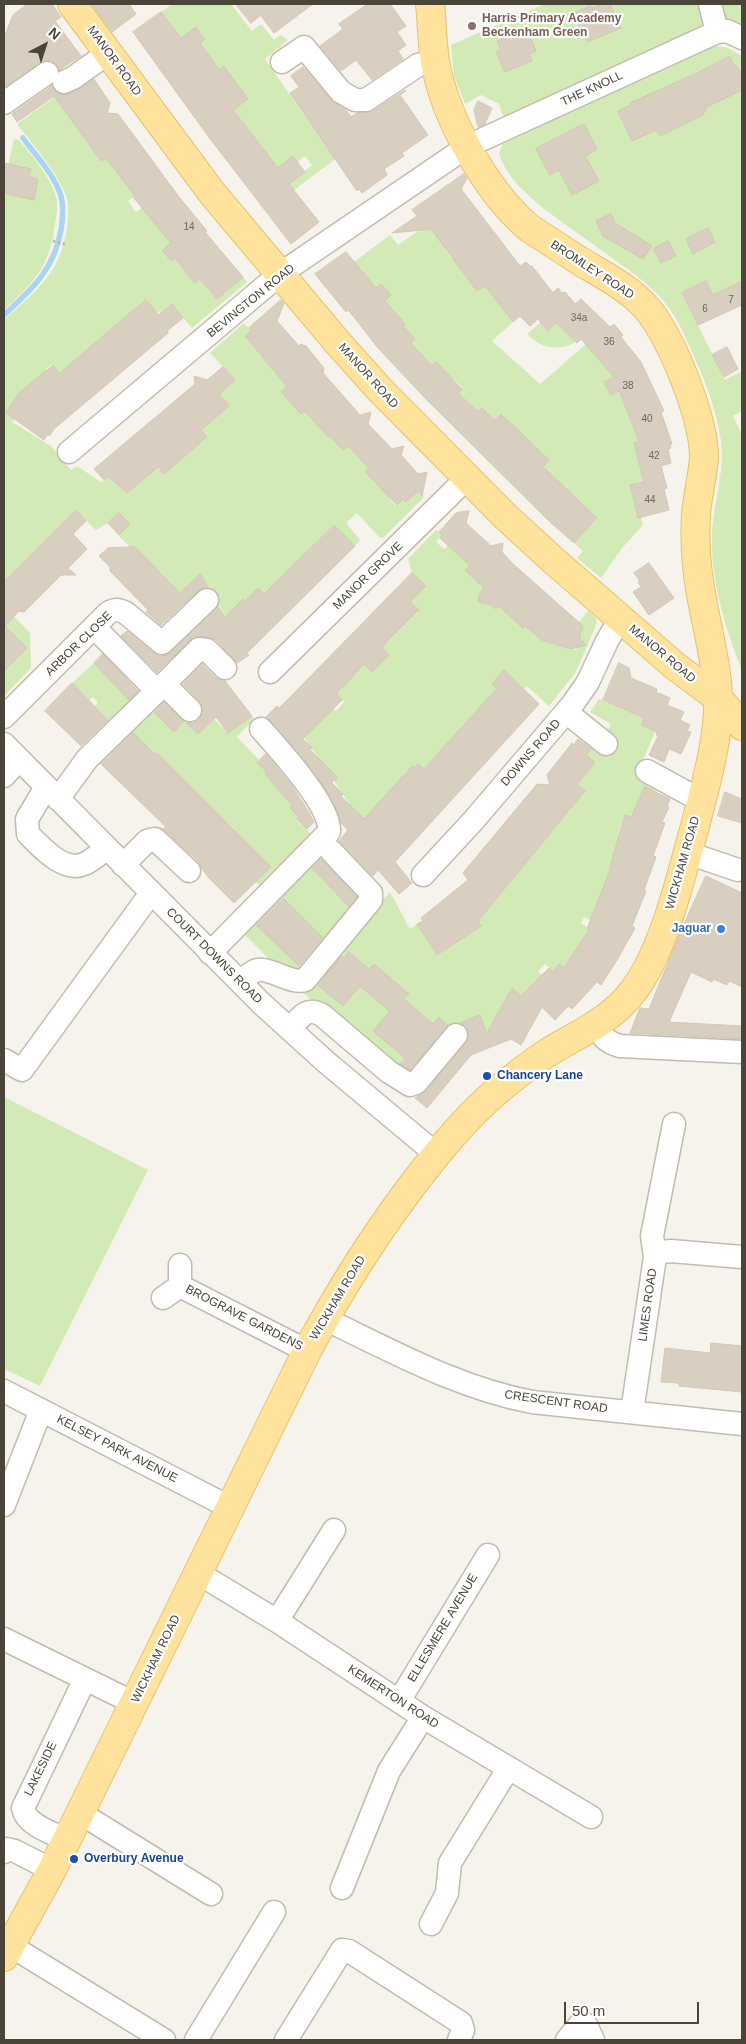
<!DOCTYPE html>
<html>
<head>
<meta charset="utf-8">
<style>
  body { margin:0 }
  #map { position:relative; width:746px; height:2044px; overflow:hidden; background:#f6f3ec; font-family:Helvetica,sans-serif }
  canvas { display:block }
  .frame { position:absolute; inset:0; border:5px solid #4b4439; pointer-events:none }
  .north { position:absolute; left:20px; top:20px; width:50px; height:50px; -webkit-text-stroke:4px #fff; paint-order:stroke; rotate:40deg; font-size:14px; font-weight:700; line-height:20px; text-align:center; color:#4b4439 }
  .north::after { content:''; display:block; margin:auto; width:18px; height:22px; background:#4b4439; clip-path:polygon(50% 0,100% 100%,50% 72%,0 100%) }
  .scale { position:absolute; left:564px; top:2002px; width:135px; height:22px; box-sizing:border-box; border:2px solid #4b4439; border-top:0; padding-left:6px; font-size:15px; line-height:18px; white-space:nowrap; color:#4b4439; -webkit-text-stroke:4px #fff; paint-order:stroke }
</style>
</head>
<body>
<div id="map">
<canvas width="746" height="2044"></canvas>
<div class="frame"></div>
<div class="north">N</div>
<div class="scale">50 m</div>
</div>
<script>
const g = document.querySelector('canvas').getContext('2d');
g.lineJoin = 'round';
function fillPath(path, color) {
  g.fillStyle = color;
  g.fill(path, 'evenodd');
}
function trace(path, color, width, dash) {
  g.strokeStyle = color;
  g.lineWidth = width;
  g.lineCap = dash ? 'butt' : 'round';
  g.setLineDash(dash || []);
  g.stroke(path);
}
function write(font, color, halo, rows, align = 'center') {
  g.font = font + ' Helvetica,sans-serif';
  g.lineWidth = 4.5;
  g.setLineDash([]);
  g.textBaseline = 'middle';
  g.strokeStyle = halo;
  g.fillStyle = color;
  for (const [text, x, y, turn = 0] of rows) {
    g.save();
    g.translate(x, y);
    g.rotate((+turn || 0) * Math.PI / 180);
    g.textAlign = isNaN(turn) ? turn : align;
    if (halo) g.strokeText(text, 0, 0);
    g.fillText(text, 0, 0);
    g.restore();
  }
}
const green = new Path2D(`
  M172,4H231L252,31L261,24L274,40L280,35L288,40L265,59L335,159L294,190L289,184L312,165L305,156L297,162L278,169L233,110L248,99L244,93L214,85L230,73L225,66L209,78L200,43L205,39L196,28L181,38L161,12Z
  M545,4H699L708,24L504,118L499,104L481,95L465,104L454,76L451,45Z
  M719,4H742V26L725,21Z
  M713,46L726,47L742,56V286L740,282L717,294L722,313L706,281L682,293L725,380L742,371V411L733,416L742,434V671C726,629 710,580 712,535C713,503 725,473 721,441C716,403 698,364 682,330C666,294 636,275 605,253C586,239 566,225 547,211C528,196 507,178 499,154L503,144L605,95Z
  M67,88L72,95L60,104L101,161L113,152L111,165L119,175L124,172L139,192L128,201L136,212L143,207L176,239L163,250L179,254L195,283L204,276L208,289L217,299L243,277L247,282L192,328L172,305L161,314L158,311L157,313L146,300L59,373L52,364L46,369L53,378L45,385L38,377L15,399L6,413L15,418L12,422L51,446L71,470L77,466L101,482L109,477L127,493L157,467L164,474L206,438L200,430L229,406L205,381L211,376L223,390L235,380L210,353L244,323L251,331L245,338L261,357L266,353L276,365L272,369L279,377L286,371L294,380L281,392L301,414L314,403L318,425L328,437L336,430V442L343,450L348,446L369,468L365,472L372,480L393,493L389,498L396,506L403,499L406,502L418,491L424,497L383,538L379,537L357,513L346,523L360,540L355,546L333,525L264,594L258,588L245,601L243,599L228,614L239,638L200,574L180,593L160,572H155L135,547H130L119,536L129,524L119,513L108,523L96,530L75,510L64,521L68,525L24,562V566L18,568L12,574V579L8,582L6,580L4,582V320C36,291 61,273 67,227C68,215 70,205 65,193C54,168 34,146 17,124Z
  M14,139L19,140C32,156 48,174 55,194C59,204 57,214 55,224C50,267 34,282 4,310V193L12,195L36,188L38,179L29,177L31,170L7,171Z
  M452,223L461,237L444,248L451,258L453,257L477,291L485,286L513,322L492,341L540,384L586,344L614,377L604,382L611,395L618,391L639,441L634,443L644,482L630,486L638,518L641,517L643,525L622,548L601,578L577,558L583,551L574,543L597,518L537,474L549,460L534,447L517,456L530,442L524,438L502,414L488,428L478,412L458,393L463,388L455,380L448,386L443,369L436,362L432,366L411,343L415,339L378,306L391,295L385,289L376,288L373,290L354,262L390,235L398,245L428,224L435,235Z
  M543,320V325L548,331L556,323L576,342C557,352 541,348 527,334Z
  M436,530L442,535L436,542L444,549L448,545L470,566L466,570L497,573L480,595V601L485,603L488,602L497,609L511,593L523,627L537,612L531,630C543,642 559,645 575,650L581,640L579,638V622L588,611L596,618L597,623L576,672L549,706L527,686L524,689L504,671L492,684L497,688L424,769L418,764L414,768L411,766L403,775L412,782L363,836L351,806L292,720L327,703L336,711L344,702L336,694L342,688L329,675L364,664L372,672L389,655L375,640L389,641L419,611L397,589L401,585L414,598L425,586L412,573L408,559Z
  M4,606L30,633L31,668L4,696Z
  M94,663L133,704L111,722L95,706L98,702L93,697L89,700L72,683Z
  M599,699L644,718L641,725L651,729L661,719L637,773L659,785L656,792L645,788L637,805L640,820L625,815L619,832L634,838L616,849L610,866L625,872L592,921L584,917L581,923L588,928V930L602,938L571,975L559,964L553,971L545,964L538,971L558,989L523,998L512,988L488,1035L480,1015L451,1027L439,1018L399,1065L339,1024L302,992L390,892L410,929L417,924L437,955L452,945L493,903L585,791L570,778L577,771L584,776L595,762L586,755L592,747L605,757L616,741L606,734L611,724L590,712Z
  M149,707L174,731L185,721L198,734L214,719L228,733L252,716L254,719L237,737L259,760L257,763L267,772L265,774L292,805L290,808L299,817L297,820L311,834L259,885L256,882L271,867L209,877L198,866L235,830L127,726Z
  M310,866L353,912L329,944L282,897L256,924L304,971L282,972L242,932Z
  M4,1097L148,1170L40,1386L4,1369Z`);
const stream = new Path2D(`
  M4,315C32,289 54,270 61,230C63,218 64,208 61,196C54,174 36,156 23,138`);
const building = new Path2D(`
  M28,4H52L61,17L55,21L81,56L59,70L57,65L52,61L45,60L40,62L4,87V38L13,15Z
  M91,4H129L136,14L112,32Z
  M236,4H275L251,23Z
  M276,4H313L274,33L261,16Z
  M368,4H390L406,26L397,32L406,45L398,51L403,59L372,80L356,60L341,71L320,46L343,29L339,24Z
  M602,4H610L621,28L587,42L574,13L590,6L592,8Z
  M161,12L181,38L196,27L200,33L205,39L200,43L219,70L224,66L248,99L233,110L278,168L293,156L305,172L289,184L319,222L291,244L208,136L133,32Z
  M528,31L536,51L529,54L532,61L505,72L496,52L501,50L497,41L515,33L516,36Z
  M728,57H730L735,67L737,66L742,76V90L707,107L703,115L660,136L656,130L632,141L618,111L631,105L630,103L693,75Z
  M303,67L331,100L346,110L351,117L357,113L373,111L405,90L406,91L400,95L428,135L402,153L404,156L384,169L387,175L362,193L359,189L357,191L290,93L299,87L291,76Z
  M94,79L110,103L107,113L118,114L179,197L207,231L205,232L243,277L217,299L200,279L195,283L175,258L171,261L162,250L171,243L133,197L135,196L106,158L101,161L54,96L17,122L12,114L52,86L56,92L63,95L78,90Z
  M478,101L492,108L485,124L478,127L474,110Z
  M584,124L597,149L585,156L599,181L572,195L559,170L550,175L536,149Z
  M4,163L31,169L29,177L38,179L34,200L4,193Z
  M464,174L467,178L461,189L520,266L526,262L530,266H532L553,293L558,288L562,293L565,292L575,304L581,299L610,327L614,324L623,335L621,337L641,362L664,411L661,412L672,444L670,445L671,448L668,449L671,463L661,466L667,488L664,489L669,510L638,518L630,485L644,482L634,443L639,441L619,391L611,395L604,382L614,377L581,339L577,343L556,323L548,331L538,319L530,326L520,316L513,322L485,286L477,291L431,229L392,233L417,216L412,210Z
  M611,214L615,223L652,246L643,259L603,236L596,221Z
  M708,228L715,242L693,254L686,239Z
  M668,241L676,256L661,263L654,249Z
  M346,252L376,288L381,284L391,295L385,301L405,324L403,326L415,339L411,343L422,355L432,366L436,362L462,389L458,393L478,412L482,408L495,421L501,414L549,460L543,467L597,518L574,543L550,522L427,400L377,347L358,322L348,310L346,312L315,274Z
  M706,281L713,295L742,281V305L698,325L682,293Z
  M146,300L159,315L172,304L183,318L168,330V333L54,429L50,435H47L44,440L6,413L19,393L53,365L59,373Z
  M281,300L284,303L277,321L299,346L301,344L306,346L324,368L323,373L360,415L371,412L368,424L392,449L404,446L401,455L418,474L427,472L422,496L418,491L406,502L403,499L397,505L365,472L369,468L348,446L343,450L330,436L328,437L305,411L301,414L281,392L287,386L245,337L251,331L249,328Z
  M727,347L738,369L724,377L712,355Z
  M223,367L235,380L219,394L229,406L201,430L207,437L164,474L158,467L127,493L109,477L104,480L94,469L195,384L194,376L207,380Z
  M76,510L86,521L73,534L87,549L68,568L76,575H61L24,612L19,611L5,626L27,648L4,671V582Z
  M469,511L466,523L491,546L503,543L502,552L512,563L583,626L579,638L586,645L571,649L542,640L525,626L523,628L499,606L496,609L490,604L478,602L480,593L484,588L465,570L470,566L440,538L442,535L439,532L456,513Z
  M119,513L130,524L119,535L108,523Z
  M334,525L355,546L247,653L249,655L237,663L216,640L209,637L195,636L157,672L121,636L127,631L154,653L160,656L166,655L218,606L225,617L243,599L245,601L258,588L264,594L266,592Z
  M135,547L180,593L200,574L208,587L198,591L161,625L146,612L148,610L110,571V567L99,556L108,548Z
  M649,563L674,598L649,615L633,592L641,587L638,582L640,581L634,573Z
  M412,573L426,586L410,602L419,610L382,647L389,655L372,672L364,664L336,694L342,700L303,739L312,748L310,750L338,778L331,782L343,794L341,796L364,819L412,766L414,768L418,764L424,769L497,688L492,684L504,670L539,704L395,862L412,883L399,894L378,870L373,876L339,841L348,830L341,823L333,801L301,755L266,717L277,706L279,708Z
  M103,654L138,691L129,700L94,663Z
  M619,663L629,668L631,678L657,689L656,692L670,698L667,705L684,712L680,720L690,725L687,731L691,732L681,754L669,749L664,762L649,755L658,736L656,734L657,732L641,725L644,718L603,700Z
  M202,664L216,678L225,681L252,716L228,733L216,717L198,734L186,723H193L199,720L202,714L203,707L199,701L183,684Z
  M72,683L108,720L81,746L45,711Z
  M164,702L184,721L174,732L154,712Z
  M133,732L155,754L157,753L271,867L234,903L208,877L198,861L163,829L166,827L101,764Z
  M578,739L591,749L586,755L595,762L577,784L585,791L478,921L481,926L437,955L417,924L423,921L421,918L468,880L463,873L537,784L550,785L547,775L572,743L574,745Z
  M266,754L292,786L310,814L314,822L307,829L297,819L299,817L290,808L292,805L265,774L267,772L257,763Z
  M645,787L670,799L667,806L669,807L662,822L665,823L653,856L656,857L644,890L646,891L632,926L635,928L617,960L601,985L597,982L572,1009L568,1006L555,1020L542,1007L521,1045L511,1039L471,1055L427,1108L415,1098L426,1091L466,1043L469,1038L468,1031L465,1025L460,1023L480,1015L487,1033L512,988L521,996L549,968L553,971L559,964L564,968L589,930L587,929L611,867H610L625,815L631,817Z
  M725,792L742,799V823L718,816Z
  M321,859L357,897L349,907L312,868Z
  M706,876L742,893V987L729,981L727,985L713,979L712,982L691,972L669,1022L742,1026V1039L630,1033L640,1008L649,1009L680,933Z
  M283,898L323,938L299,966L256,925Z
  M349,952L369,969L374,964L409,994L404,999L433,1024L439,1017L448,1025L410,1070L400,1064L405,1058L373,1031L390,1011L360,986L343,1006L318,985L342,956L344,958Z
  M711,1343L742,1346V1392L679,1386V1383L661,1382L665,1348L710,1353Z`);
const path = new Path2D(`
  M53,241L65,244`);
const minor = new Path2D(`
  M710,4L717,32
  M282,62L304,47L341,92L355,100H366L418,65L435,61
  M64,82L73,78L108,53
  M4,103L47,73
  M69,452L280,274L468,146L717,32L727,31L742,38
  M94,627L150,684
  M270,672L466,479
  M190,710L164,684L199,649L207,650L225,668
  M566,712L606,744
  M4,717L108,613C115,609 118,609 126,613L162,643L207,600
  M4,744L262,1004L326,1062L436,1154
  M647,771L689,794L702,798
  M4,776L19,759
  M46,787L27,819L28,834C41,847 64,873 84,864C92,861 100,853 107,848
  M58,799L87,759L164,684
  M688,853L738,870
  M123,865L147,841L155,839L189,871
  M423,875L473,821L572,705L588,682L607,641L620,619
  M210,953L329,832C332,807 278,748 261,729
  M241,983C245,979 248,974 253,972C266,963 289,985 305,980L371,900V893L331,851
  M596,1026C602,1037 608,1043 620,1046L742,1052
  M290,1029C300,1018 306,1006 322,1015L389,1072L410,1085L416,1083L456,1035
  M4,1060L22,1070L151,893
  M655,1257L661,1252L671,1251L742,1257
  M180,1286L307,1351
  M163,1298L180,1286V1265
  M325,1319C392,1351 458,1388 532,1402L742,1424
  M4,1391L231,1508
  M632,1412L655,1257L652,1236L674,1124
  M4,1505L41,1410
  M198,1573L277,1621L423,1717L591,1817
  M277,1621L334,1530
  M4,1639L134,1703
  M399,1701L488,1555
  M80,1813L211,1894
  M67,1840C52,1833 26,1825 23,1808L85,1679
  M4,1852L6,1849L15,1851L52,1870
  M342,1888L389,1771L423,1717
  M431,1924L447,1893L450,1863L508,1769
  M11,1946L164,2040
  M196,2040L274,1912
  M286,2040L342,1950L349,1951L461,2023L463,2030L459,2040
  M567,2040L582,2022L586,2025L593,2040`);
const major = new Path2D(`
  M72,4L212,193L338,343L381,391L506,517L553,560L675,666L718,698L742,726
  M4,1957L52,1870L307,1351C337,1295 370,1242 408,1191C436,1154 463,1120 498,1090C514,1077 530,1064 547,1053C578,1034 611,1021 634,990C665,948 681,876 695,826C706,783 720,737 718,693C715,645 698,600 696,552C695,534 695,516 698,498C700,485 703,471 704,458C704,419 676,351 655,319C638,292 606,277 580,261C563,250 546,239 529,228C485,190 445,118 435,61C432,42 432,23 430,4`);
const markers = [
  [472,26,5,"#8d6e63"],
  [721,929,5,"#3f7fe0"],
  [487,1076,5,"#1a4fb4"],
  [74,1859,5,"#1a4fb4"]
];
const numberNames = [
  ["14",189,227],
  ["7",731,300],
  ["6",705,309],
  ["34a",579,318],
  ["36",609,342],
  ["38",628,386],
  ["40",647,419],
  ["42",654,456],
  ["44",650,500]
];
const educationNames = [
  ["Harris Primary Academy",482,19],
  ["Beckenham Green",482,33]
];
const streetNames = [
  ["MANOR ROAD",114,61,54],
  ["THE KNOLL",592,89,-25],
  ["BROMLEY ROAD",592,270,33],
  ["BEVINGTON ROAD",251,301,-39],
  ["MANOR ROAD",368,376,48],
  ["MANOR GROVE",368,576,-44],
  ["ARBOR CLOSE",79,644,-44],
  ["MANOR ROAD",662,654,40],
  ["DOWNS ROAD",531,753,-49],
  ["WICKHAM ROAD",683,863,-74],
  ["COURT DOWNS ROAD",214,956,45],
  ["WICKHAM ROAD",338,1298,-59],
  ["LIMES ROAD",648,1305,-82],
  ["BROGRAVE GARDENS",244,1318,27],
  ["CRESCENT ROAD",556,1402,8],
  ["KELSEY PARK AVENUE",117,1449,27],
  ["ELLESMERE AVENUE",443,1628,-59],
  ["WICKHAM ROAD",156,1659,-64],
  ["KEMERTON ROAD",393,1697,33],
  ["LAKESIDE",41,1769,-64]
];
const shopNames = [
  ["Jaguar",711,929]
];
const transitNames = [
  ["Chancery Lane",497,1076],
  ["Overbury Avenue",84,1859]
];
fillPath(green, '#d2eab5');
trace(stream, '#a9d4f2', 5.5);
fillPath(building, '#d8cfc1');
trace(building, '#d3c7b4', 1);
trace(minor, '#c2bbae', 25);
trace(major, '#e6c16a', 30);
trace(path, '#c4b79f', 3, [2.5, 2.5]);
trace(minor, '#fff', 22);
trace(major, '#ffe39c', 28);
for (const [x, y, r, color] of markers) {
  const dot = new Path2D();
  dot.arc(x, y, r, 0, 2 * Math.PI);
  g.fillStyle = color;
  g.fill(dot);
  trace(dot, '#fff', 2);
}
write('10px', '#6e675b', null, numberNames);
write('bold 12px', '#785e54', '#fff', educationNames, 'left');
write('12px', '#4b4439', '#fff', streetNames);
write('bold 12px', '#366cbe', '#fff', shopNames, 'right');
write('bold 12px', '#164399', '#fff', transitNames, 'left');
</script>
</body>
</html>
